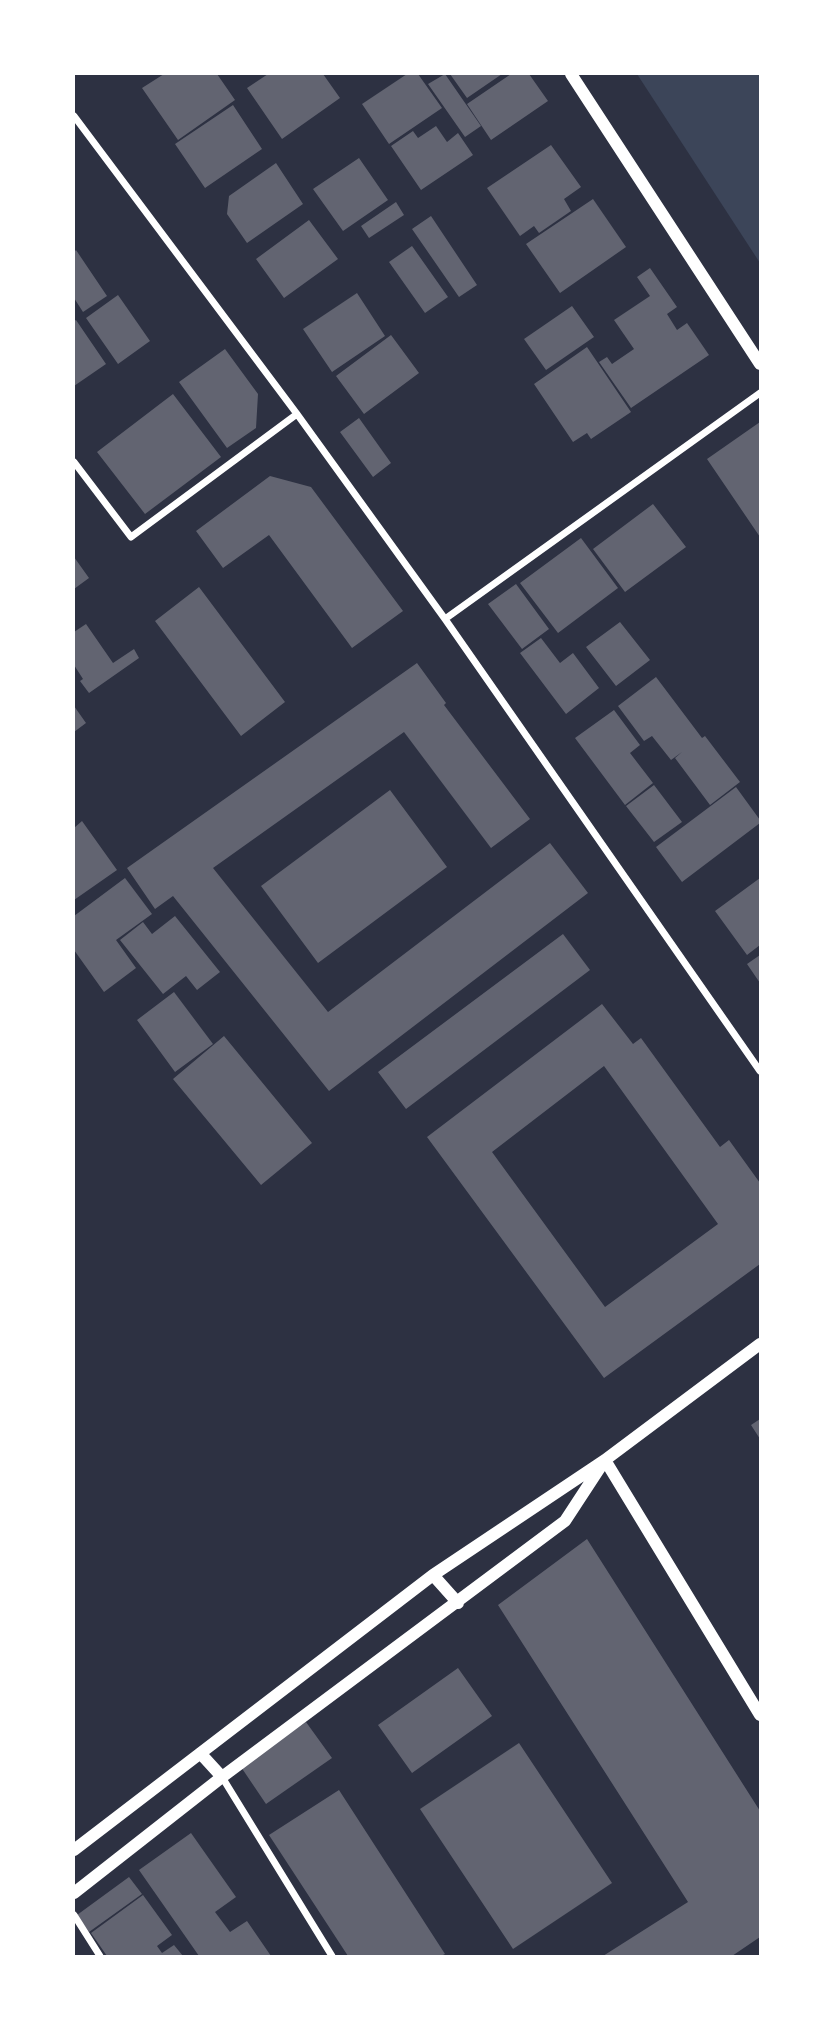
<!DOCTYPE html>
<html>
<head>
<meta charset="utf-8">
<style>
  body { margin:0 }
  #map { position:relative; width:834px; height:2030px; overflow:hidden; background:#2d3142; font-family:Cabin,sans-serif }
  canvas { display:block }
  .frame { position:absolute; inset:0; border:75px solid #fff; pointer-events:none }
</style>
</head>
<body>
<div id="map">
<canvas width="834" height="2030"></canvas>
<div class="frame"></div>
</div>
<script>
const g = document.querySelector('canvas').getContext('2d');
g.lineJoin = 'round';
function fillPath(path, color) {
  g.fillStyle = color;
  g.fill(path, 'evenodd');
}
function trace(path, color, width, dash) {
  g.strokeStyle = color;
  g.lineWidth = width;
  g.lineCap = dash ? 'butt' : 'round';
  g.setLineDash(dash || []);
  g.stroke(path);
}
const green = new Path2D(`
  M637,74H760V263Z`);
const building = new Path2D(`
  M164,74H217L235,100L178,140L142,88Z
  M268,74L271,75L323,74L340,98L282,139L247,88Z
  M407,74H418L442,108L389,144L362,104Z
  M445,74L481,126L465,137L428,84Z
  M450,74H502L467,98Z
  M511,74H529L548,101L491,140L467,104Z
  M233,105L262,149L205,188L175,144Z
  M436,126L447,142L458,133L473,155L421,190L391,146L413,131L418,138Z
  M551,145L581,187L564,199L571,211L539,233L534,226L520,236L487,188Z
  M359,158L388,200L343,231L313,189Z
  M276,163L303,204L247,243L227,214L229,196Z
  M593,199L626,247L560,293L526,244Z
  M396,202L404,215L369,238L361,226Z
  M431,216L477,285L459,297L412,229Z
  M309,220L338,259L284,298L256,259Z
  M412,246L448,297L425,313L389,262Z
  M76,250L107,296L83,312L74,298V252Z
  M650,268L677,307L667,314L677,330L687,323L709,355L631,408L599,362L607,357L612,364L634,349L614,320L650,296L637,277Z
  M357,293L385,336L332,372L303,329Z
  M118,295L150,341L118,364L86,318Z
  M572,306L594,337L546,370L524,339Z
  M76,320L106,364L74,386V321Z
  M391,335L419,373L364,414L336,376Z
  M587,347L631,412L591,439L587,433L573,442L534,384Z
  M225,349L258,394L256,428L227,448L179,382Z
  M173,394L221,457L145,514L97,452Z
  M359,418L391,463L373,477L340,432Z
  M760,422V537L707,459Z
  M270,476L311,487L403,611L352,648L269,535L223,568L196,531Z
  M653,504L686,547L625,592L593,549Z
  M581,538L618,588L558,633L520,583Z
  M74,557L89,578L74,589Z
  M516,584L549,629L522,649L488,604Z
  M199,587L285,702L241,736L155,621Z
  M620,622L650,660L616,686L586,647Z
  M86,624L113,663L134,649L139,658L89,693L80,681L83,679L74,665V632Z
  M541,638L560,663L573,653L599,688L566,714L520,653Z
  M417,663L446,703L444,705L530,819L491,848L404,732L213,868L328,1012L550,843L588,893L329,1091L173,896L155,909L127,868Z
  M656,677L702,738L705,736L740,782L710,805L675,758L682,752L671,760L652,736L644,741L618,706Z
  M74,706L86,723L74,732Z
  M614,710L640,745L630,753L653,783L625,805L575,738Z
  M654,785L682,822L654,842L626,806Z
  M736,787L760,820V823L682,882L656,847Z
  M390,790L447,867L318,963L261,886Z
  M82,821L117,870L74,900V828Z
  M125,878L152,914L116,940L136,968L104,992L74,950V916Z
  M760,878V945L747,955L715,911Z
  M175,916L220,972L197,990L186,976L163,994L120,940L143,922L152,934Z
  M563,934L590,970L406,1109L378,1072Z
  M760,955V983L747,964Z
  M174,992L213,1044L175,1072L137,1020Z
  M602,1004L633,1044L641,1038L720,1147L729,1140L760,1183V1264L604,1378L427,1137ZM604,1066L718,1224L605,1307L492,1152Z
  M224,1036L312,1143L261,1185L173,1079Z
  M760,1419V1439L751,1425Z
  M587,1539L760,1811V1937L732,1956H603L688,1902L498,1605Z
  M458,1668L492,1716L412,1773L378,1725Z
  M306,1722L332,1758L266,1804L241,1767Z
  M519,1743L612,1883L513,1949L420,1809Z
  M339,1790L445,1954L441,1956H348L269,1835Z
  M191,1833L236,1897L215,1912L230,1932L247,1921L271,1956H199L139,1870Z
  M129,1877L142,1894L89,1932L77,1915Z
  M143,1895L172,1935L157,1946L162,1953L174,1945L183,1956H107L91,1933Z`);
const minor = new Path2D(`
  M74,116L297,414L445,619L760,1071
  M74,462L131,537L297,414
  M445,619L760,393
  M222,1777L332,1956
  M74,1915L100,1956`);
const tertiary = new Path2D(`
  M571,74L760,364
  M605,1460L760,1715
  M433,1575L458,1603
  M201,1754L222,1777
  M74,1850L433,1575L605,1460L760,1344
  M74,1893L222,1777L565,1521L601,1466`);
fillPath(green, '#3c4559');
fillPath(building, '#626471');
trace(minor, '#fff', 7);
trace(tertiary, '#fff', 12);
</script>
</body>
</html>
